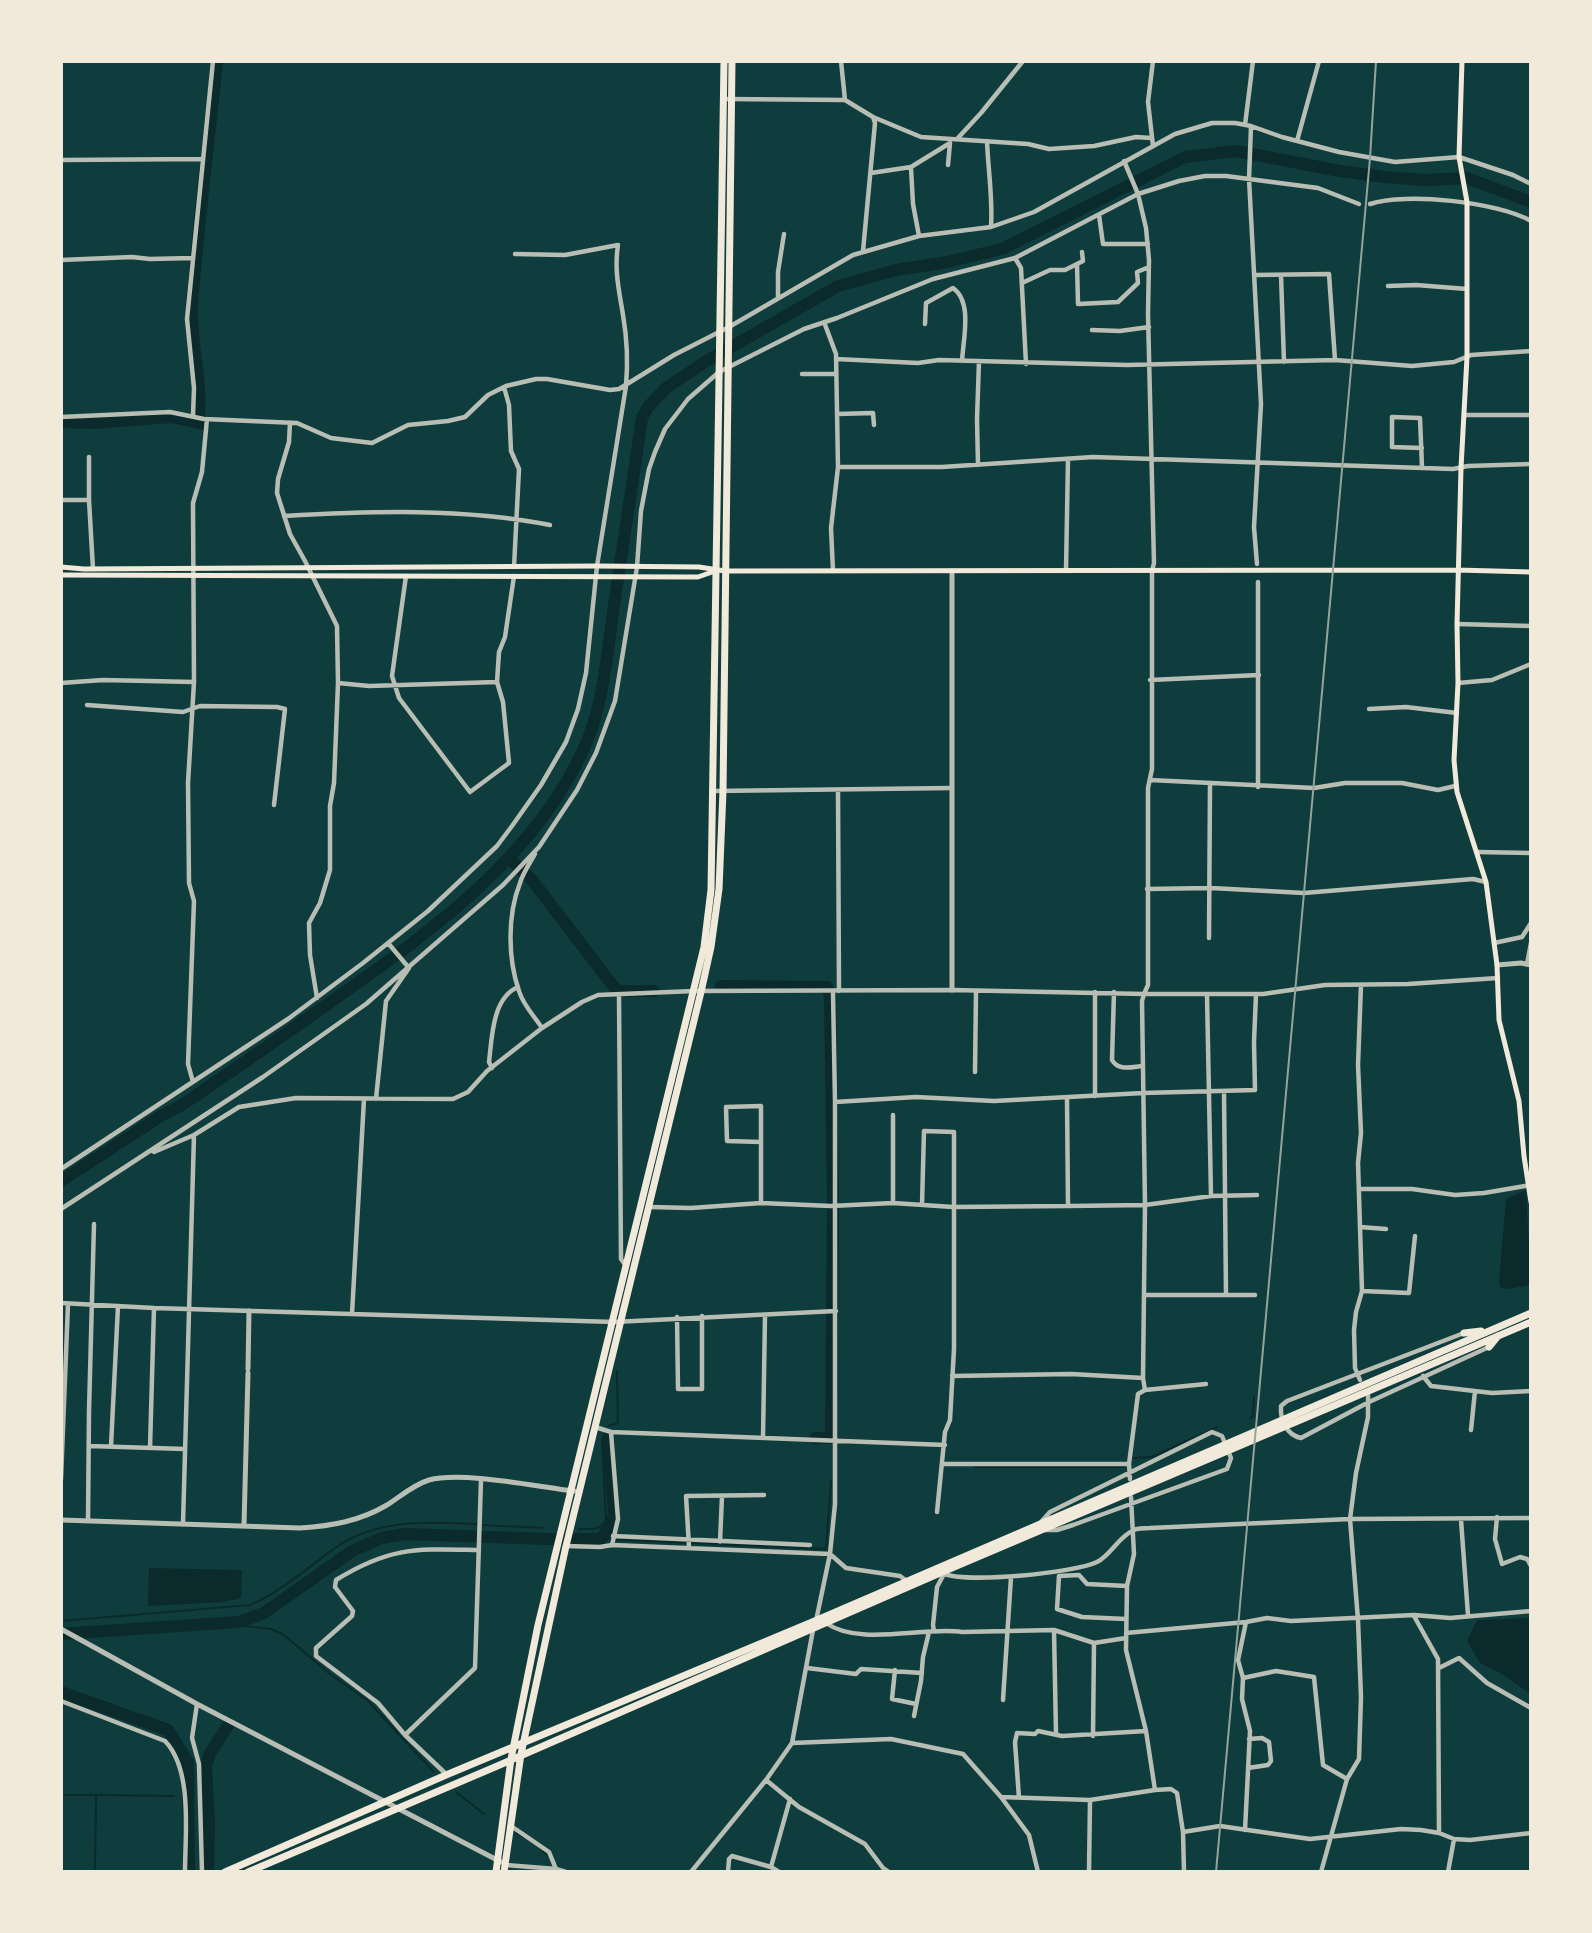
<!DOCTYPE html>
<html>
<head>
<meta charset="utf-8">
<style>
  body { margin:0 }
  #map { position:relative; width:1592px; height:1933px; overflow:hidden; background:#0f3d3e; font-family:Raleway,sans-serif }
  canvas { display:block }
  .frame { position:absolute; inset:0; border:63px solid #f1e9da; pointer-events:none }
</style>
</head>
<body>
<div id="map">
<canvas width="1592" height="1933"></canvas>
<div class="frame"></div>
</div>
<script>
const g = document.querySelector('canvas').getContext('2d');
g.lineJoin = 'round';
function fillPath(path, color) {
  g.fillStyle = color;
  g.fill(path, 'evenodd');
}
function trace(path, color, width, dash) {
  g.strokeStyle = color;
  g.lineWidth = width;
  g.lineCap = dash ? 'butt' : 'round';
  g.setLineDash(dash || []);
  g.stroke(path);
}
const water = new Path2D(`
  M1526,1190L1531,1285L1507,1289L1500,1287L1499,1282L1506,1199Z
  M149,1568L242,1570L241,1598L224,1602L148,1606Z
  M1531,1618V1694L1500,1673L1480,1663L1467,1641L1477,1620Z`);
const stream = new Path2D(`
  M1250,1418L1253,1416L1254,1397
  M608,1426L618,1423L617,1371
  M1132,1458L1152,1457L1217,1427
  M975,1467H1124
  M482,1525L544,1528
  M579,1529C591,1529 601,1531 606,1519L602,1439
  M601,1539L826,1549L831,1481
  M61,1621L250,1605C281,1592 307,1568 335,1548C378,1518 427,1522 477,1524
  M239,1622L245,1626L271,1629L284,1635L330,1674L367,1700L434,1772
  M456,1792L484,1814
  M61,1795H96L95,1872
  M98,1795L174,1796
  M204,1797H208
  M516,1833L524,1837
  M542,1850L549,1857`);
const river = new Path2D(`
  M61,422L93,423L171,417L204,424
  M198,423C204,384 190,345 192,306C198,224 209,143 217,61
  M509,858L532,880L617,991H654
  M721,986L827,987L830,997L833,1202L831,1438H815
  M61,1181L161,1116L182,1105C235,1069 287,1033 339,996C433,930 537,855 585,746C603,705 607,656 613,612C623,547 632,483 642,418L648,407L666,388L705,362L838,286L896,270L942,263L1002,249L1185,157L1236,151L1340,171L1384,177L1425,180L1467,178L1531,202
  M61,1634L239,1622L264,1613L352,1551L382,1538L405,1534L547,1539H601L611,1525L614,1513L608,1437
  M61,1692L168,1730L188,1762L189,1872
  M208,1872L209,1822L206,1768L209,1755L229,1724`);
const minor = new Path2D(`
  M841,61L845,100L873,117L875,123L863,251
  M724,99L845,100
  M873,117L921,137L1028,144L1049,149L1094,146L1136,137L1151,138
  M1245,125L1253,61
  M1251,126L1249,179L1261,404L1254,527L1257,564
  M957,139L981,113L1023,61
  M987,141C988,169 993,199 991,227
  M1297,141L1319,61
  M1153,146L1148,102L1153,61
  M61,160L203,159
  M948,165L950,143
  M911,168L913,204L919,236
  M871,173L911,167L950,143
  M1370,204C1405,192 1498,202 1531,221
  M1099,215L1103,244H1148
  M1015,258L1021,268L1026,364
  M61,260L132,257L150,259L193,258
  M1077,264L1078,304L1118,302L1138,283L1137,272L1149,267
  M1254,275L1329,274L1335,360
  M1281,275L1284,362
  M1022,283L1050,270H1065L1083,261L1082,252
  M1388,286L1416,285L1467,289
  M778,297V272L784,234
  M824,322L836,354L838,467L831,528L833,571
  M925,324L926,303L953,288C973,302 963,340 962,361
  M1092,330L1120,331L1149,327
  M836,359L918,363L939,360L1127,365L1335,360L1412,366L1454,362L1471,355L1531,351
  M802,374H836
  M504,387L509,405L511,451L519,469L514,567
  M837,414L873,413L874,425
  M1465,415H1531
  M193,416L194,388L187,319L213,61
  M61,417L170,412L204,419L297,423L331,438L372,443L408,425L448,421L465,417L488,395L506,386L536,379H547L610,390L619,389L674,355L729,327L853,255L919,236L991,227L1034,212L1175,134L1212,123H1235L1251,126L1282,137L1339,152L1395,162L1459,157L1513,175L1531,184
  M290,423L289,442L278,479L277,493L290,534L305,561L337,626L338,683L334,783L330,806V870L320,903L309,923L310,955L317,998
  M1422,448L1392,447V417L1420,418L1422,467
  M89,457V500
  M978,465L977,419L979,361
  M838,467H942L1093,457L1453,469L1468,466L1531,464
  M61,500H89L93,569
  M284,516C372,511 463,508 550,525
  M1066,571L1068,459
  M406,576L392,676L399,698L470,792L509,763L503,702L497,682L499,652L505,637L514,576
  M1457,624L1531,626
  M1150,680L1259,675
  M61,683L103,680L194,682
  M338,683L369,686L497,682
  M1458,683L1492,680L1531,664
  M87,705L183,712L200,706L277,707L285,709L274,805
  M1369,709L1406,707L1457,713
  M1150,780L1314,788L1345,783H1402L1438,790L1455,786
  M1258,787V582
  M838,790L839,991
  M713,791L952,788
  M1477,852L1531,853
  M535,854C530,863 523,873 520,883C507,916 508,959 519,991C523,1005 535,1017 542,1028
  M1147,889L1211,888L1304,893L1473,879L1486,882
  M1209,938L1210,783
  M1494,943L1522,937L1531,923
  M1527,964L1531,943
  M1095,992V1096
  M1114,992L1112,1060C1118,1071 1131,1067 1142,1066
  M1207,995L1211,1196
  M619,996L621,1259L626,1266
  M492,1068L489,1062C492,1038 492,998 518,987
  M975,1072L976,991
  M193,1082L188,1064L194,901L189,883L188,783L194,682L193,503L202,472L207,419
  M1224,1091L1226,1295
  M1067,1098L1068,1206
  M376,1099L386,1001L409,968L388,943
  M835,1102L916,1097L994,1101L1143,1093L1255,1090L1254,1042L1256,994
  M893,1115V1203
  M151,1150L154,1152L194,1135L239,1107L296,1098L453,1099L468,1092L487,1071L542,1028L582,1002L598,995L694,991L952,990L1144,994L1148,985V788L1152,769V571L1154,563L1148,314L1149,260L1146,228L1138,194L1124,161
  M61,1169L288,1019L363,963L428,911L497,846L512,826L541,785L566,742L578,709L586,673L597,566L626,386C628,363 627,338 623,315C619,290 614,270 618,245L565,255L515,254
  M1359,1189H1412L1455,1195L1484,1193L1531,1185
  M761,1203V1106L726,1107L727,1141L761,1142
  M922,1205L924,1131L954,1132V1349L950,1420L945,1432L937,1512
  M650,1207L691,1208L761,1203L831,1206L893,1203L953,1207L1068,1206L1145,1205L1211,1196L1257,1195
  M61,1209L263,1077L366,1004L503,885L539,847L577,790L596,753L615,701L637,567L641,511L649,469L655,452L665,429L688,399L719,372L804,329L837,318L933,279L1015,258L1138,194L1179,181L1205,176H1226L1318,188L1359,204
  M1360,1227L1386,1229
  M1362,1291L1409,1293L1415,1236
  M1145,1295H1255
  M61,1303L154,1308L150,1448
  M154,1308L614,1322L836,1311
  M352,1314L364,1099
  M677,1317L678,1389H702V1316
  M1464,1333L1287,1401L1281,1406C1280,1421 1287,1435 1301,1438L1369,1402L1489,1347
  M952,1376L1071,1374L1143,1378
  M1423,1376L1431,1386L1440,1387L1492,1393L1531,1391
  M1360,1380L1355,1368L1354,1330L1356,1312L1362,1291L1358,1163L1361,1133L1358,1065L1361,985
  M1145,1390L1143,1378L1145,1205L1142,1001L1144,994H1263L1325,985L1408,984L1498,978
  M595,1427L611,1432L618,1519L612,1545
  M1471,1430L1475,1391
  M611,1432L945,1445
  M763,1438L765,1315
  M90,1446L185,1449
  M111,1446L118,1306
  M943,1464H1129
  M61,1479L68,1304
  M1130,1479L1129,1464L1138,1394L1145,1390L1206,1384
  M1131,1497L1134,1554L1127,1586L1126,1650L1146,1731L1155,1790L1171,1789L1177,1793L1183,1832L1184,1872
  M1497,1517L1495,1539L1502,1564L1520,1557L1527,1559L1531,1566
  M1461,1520L1468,1615
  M88,1521L89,1411L94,1224
  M1041,1522L1050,1512L1212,1432L1222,1436L1231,1458L1227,1469L1073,1525L1057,1530H1045
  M183,1524L194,1135
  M613,1536L810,1545
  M720,1542L722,1496
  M566,1546L600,1547L612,1545L830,1554L846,1568L900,1576L907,1581
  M689,1547L686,1496L764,1495
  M942,1573C965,1584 1074,1573 1097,1562C1111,1555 1119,1536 1134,1530C1138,1528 1145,1528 1150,1528L1350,1519L1531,1518
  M1414,1616L1438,1659L1439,1833
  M1126,1619L1082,1617L1057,1609L1059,1576L1079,1575L1087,1584L1127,1586
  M816,1621L830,1554L835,1504V1102L833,992
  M826,1623C860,1647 924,1626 962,1632L1054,1630L1094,1643L1126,1638
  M1054,1630L1056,1734
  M934,1631L933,1625L937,1587L944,1574
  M1126,1633L1246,1622L1267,1618L1291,1621L1414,1615L1450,1618L1531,1611
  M807,1668L856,1674L861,1669L922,1673
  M1439,1668L1459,1658L1487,1683L1531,1708
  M895,1670L892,1699L916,1704
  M1243,1678L1276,1671L1314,1677L1323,1765L1347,1779
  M1003,1700L1011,1577
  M61,1701L165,1741C193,1770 185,1833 185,1872
  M197,1704L192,1738L199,1764L202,1872
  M914,1716L921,1681L923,1657L929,1632
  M405,1735L475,1668L481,1480
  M1093,1736L1094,1643
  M792,1743L891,1739L963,1754L1001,1797L1029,1835L1038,1872
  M1248,1768L1268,1765L1271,1761L1269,1742L1262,1738L1249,1739
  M446,1774L405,1735L378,1703L316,1656V1648L352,1616L353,1611L335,1587L336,1580C391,1546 417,1549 479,1550
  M766,1780L799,1807L865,1844L883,1868L889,1872
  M1001,1797L1090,1800L1155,1790
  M1019,1798L1015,1742L1017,1733L1035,1734L1038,1731L1062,1736L1146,1731
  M511,1826L549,1852L556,1869
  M1245,1830L1250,1731L1242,1699L1243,1678L1238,1660L1246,1622
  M1183,1832L1220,1826L1310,1839L1401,1829L1421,1830L1439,1833L1454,1839L1470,1840L1531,1833
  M506,1865L556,1869L566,1872
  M691,1872L766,1780L792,1743L813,1630
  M728,1872L729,1859L732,1856L771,1867
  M779,1872L771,1867L790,1799
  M1089,1872L1090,1800
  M1321,1872L1347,1779L1359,1759L1361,1697L1358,1620L1350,1519L1356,1473L1368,1417V1395
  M1448,1872L1454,1839`);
const tertiary = new Path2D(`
  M952,572V990
  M1497,965L1521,963L1531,965
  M248,1369L249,1311
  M61,1520L300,1528C332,1526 360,1521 387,1505C401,1496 413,1485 429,1480C462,1471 538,1487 574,1491
  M244,1525L248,1373
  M61,1629L197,1704L501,1862`);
const secondary = new Path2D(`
  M1462,61L1459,157L1467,202V357L1461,468L1457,624L1458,683L1454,760L1457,792L1486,882L1497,965L1499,1020L1519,1101L1524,1156L1531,1202
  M61,567L84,569L597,566L699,567L725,571L1457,570L1531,572
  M61,575L698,577L715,571`);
const trunk = new Path2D(`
  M1464,1333L1481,1331
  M1489,1347L1498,1336
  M225,1872L446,1775L817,1620L1531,1313
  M248,1872L495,1767L940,1573L1531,1322
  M496,1872L511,1759L538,1625L704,947L711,890L724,61
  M504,1872L521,1754L566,1546L701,992L711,947L719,889L723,791L732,61`);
const rail = new Path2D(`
  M1216,1872L1370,158L1376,61`);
fillPath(water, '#0a2a2b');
trace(stream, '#0a2a2b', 2);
trace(river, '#0a2a2b', 12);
trace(minor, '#b8beb3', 4.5);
trace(tertiary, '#b8beb3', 5);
trace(secondary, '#f1e9da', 5);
trace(trunk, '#f1e9da', 7);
trace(rail, '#97a49c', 2);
</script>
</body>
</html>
